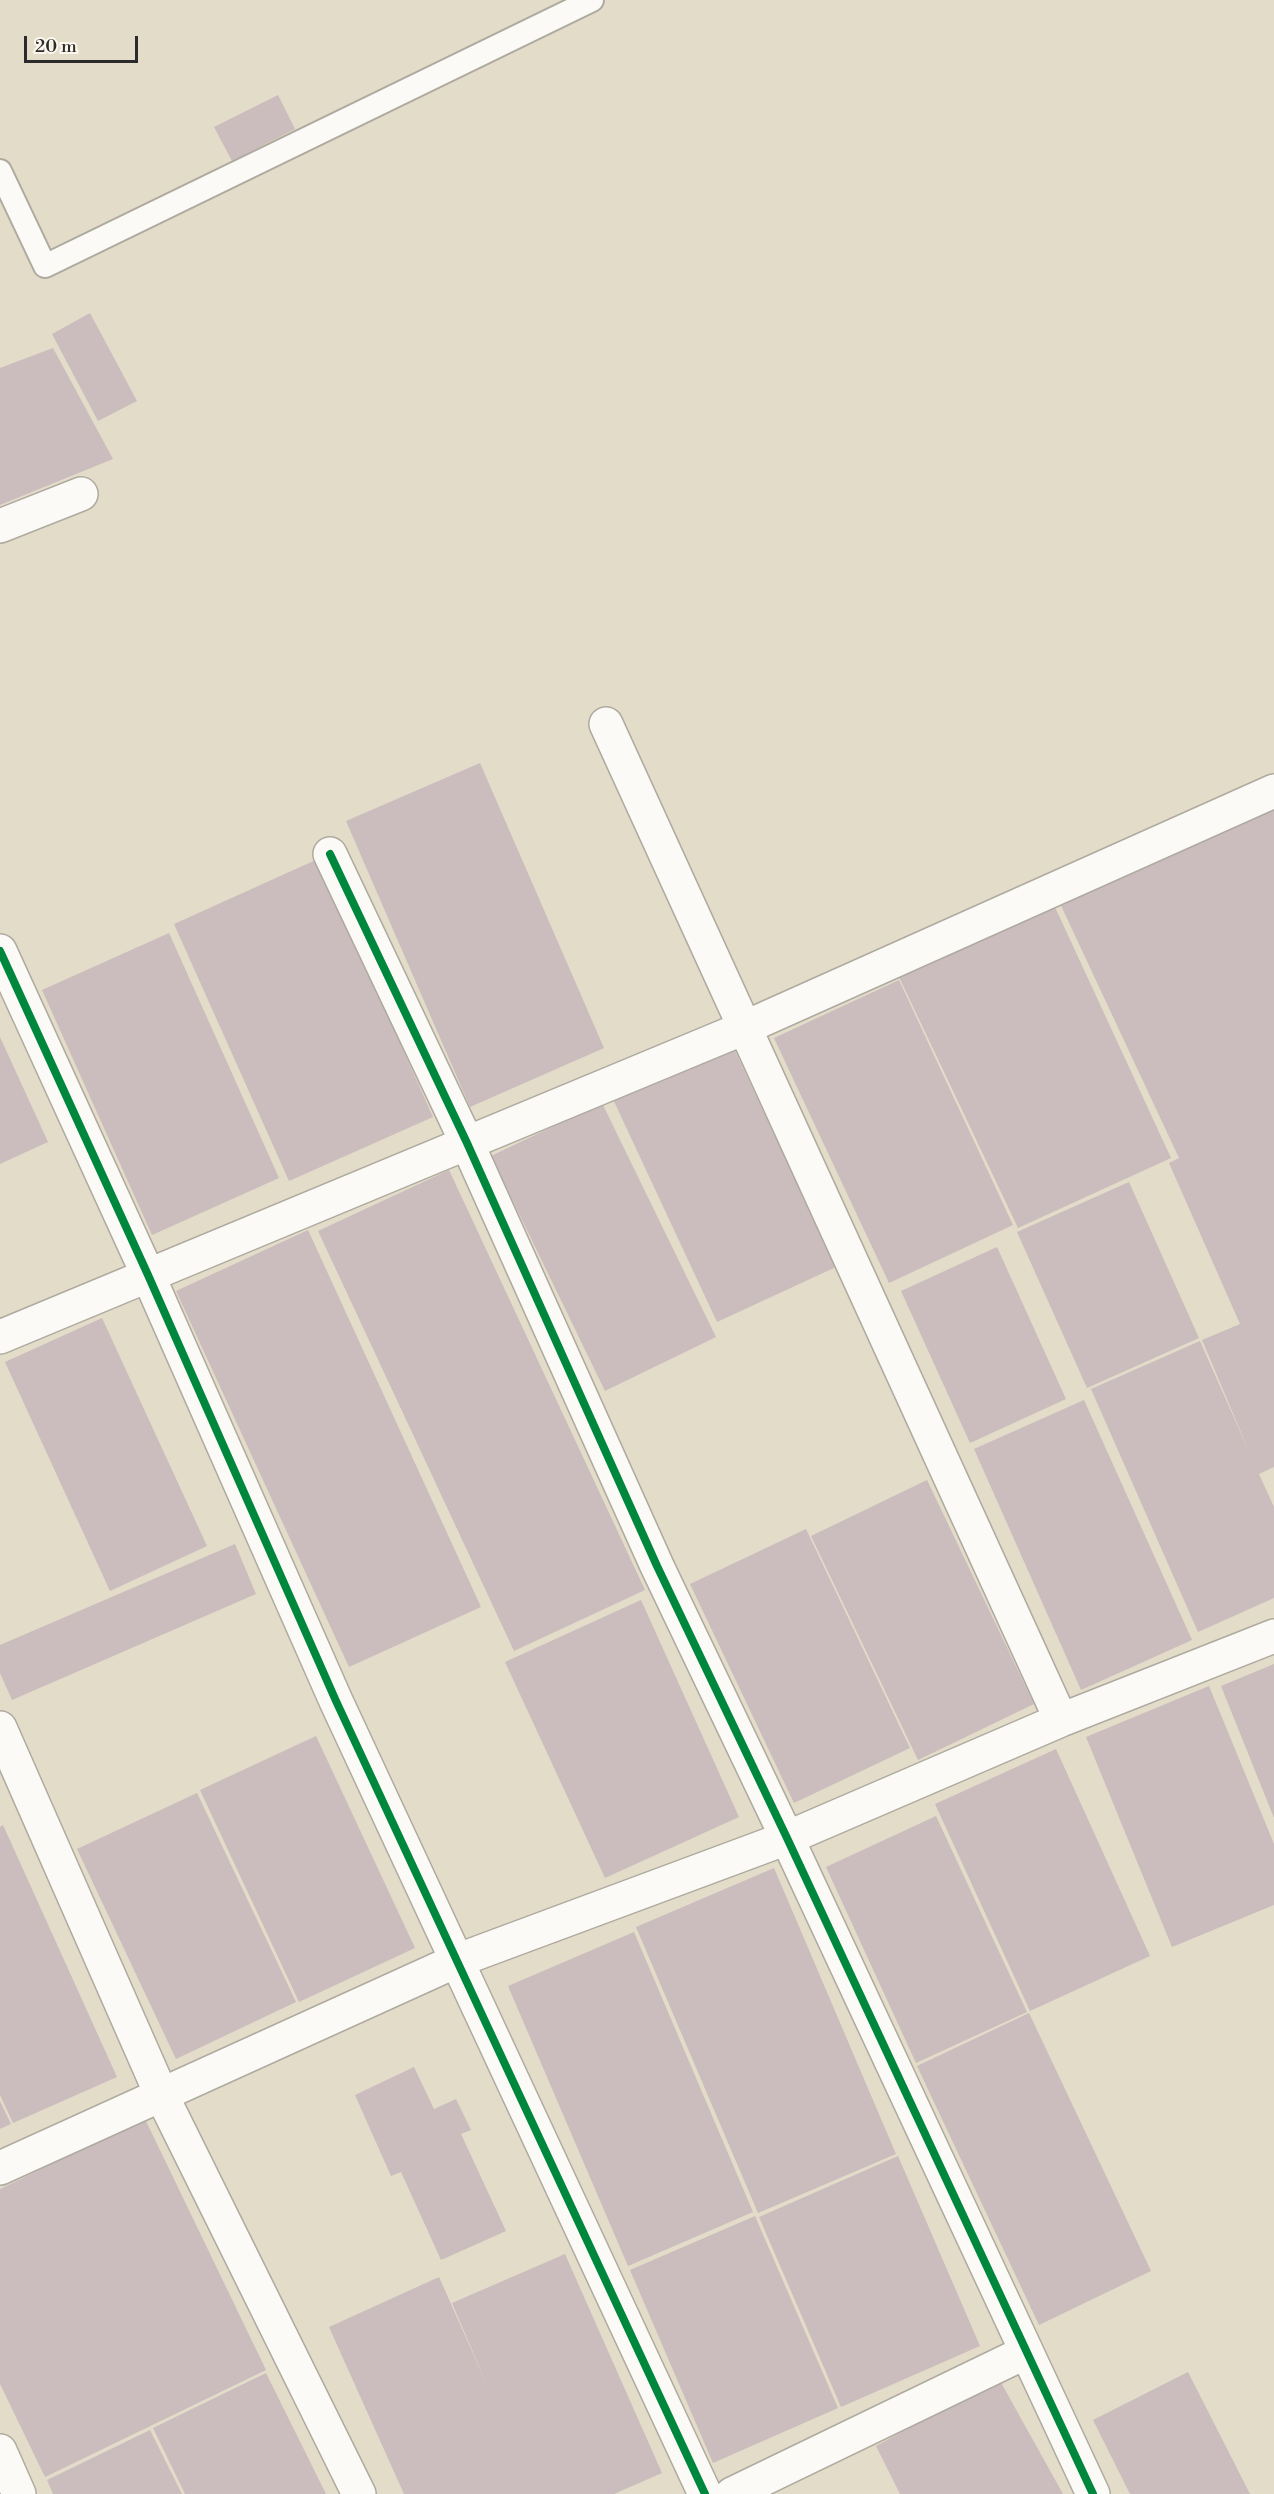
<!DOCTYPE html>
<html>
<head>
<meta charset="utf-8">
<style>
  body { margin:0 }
  #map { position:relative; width:1274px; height:2494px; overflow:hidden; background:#e3dcc9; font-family:"Libre Bodoni",serif }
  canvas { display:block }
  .scale { position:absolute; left:24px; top:36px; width:114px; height:27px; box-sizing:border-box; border:3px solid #2b2b2b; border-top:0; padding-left:8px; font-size:18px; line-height:21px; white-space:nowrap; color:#2b2b2b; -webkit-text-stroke:4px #fbf7ec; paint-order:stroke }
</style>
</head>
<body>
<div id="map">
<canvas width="1274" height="2494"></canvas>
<div class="scale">20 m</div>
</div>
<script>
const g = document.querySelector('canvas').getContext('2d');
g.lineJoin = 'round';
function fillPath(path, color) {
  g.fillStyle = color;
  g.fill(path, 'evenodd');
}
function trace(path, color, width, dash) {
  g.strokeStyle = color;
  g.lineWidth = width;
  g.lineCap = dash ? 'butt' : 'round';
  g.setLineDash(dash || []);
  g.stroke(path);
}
const building = new Path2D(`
  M278,95L295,129L232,161L214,127Z
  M90,313L137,401L98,421L52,334Z
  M53,348L113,459L0,505V368Z
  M480,763L604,1048L470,1107L346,821Z
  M1274,803V1467L1259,1474L1274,1507V1598L1198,1632L1091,1389L1200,1341L1251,1456L1202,1340L1240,1324L1169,1163L1179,1158L1057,897Z
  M318,859L433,1117L289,1181L174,924Z
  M1054,905L1171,1158L1018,1228L899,977Z
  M169,933L279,1178L152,1235L42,990Z
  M899,980L1013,1225L889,1283L774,1038Z
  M0,1037L48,1142L0,1164Z
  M730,1040L836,1267L717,1322L611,1095Z
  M602,1103L716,1337L605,1391L491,1156Z
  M449,1170L645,1590L514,1651L318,1231Z
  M1129,1182L1199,1338L1087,1388L1017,1232Z
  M308,1230L481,1607L349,1667L176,1291Z
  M997,1247L1066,1399L970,1443L901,1291Z
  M102,1318L207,1546L110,1591L5,1362Z
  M1084,1400L1192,1640L1081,1690L974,1449Z
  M927,1480L1034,1704L918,1760L811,1536Z
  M806,1529L910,1748L794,1803L690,1584Z
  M235,1544L256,1594L12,1700L0,1673V1645Z
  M641,1600L739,1817L605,1878L505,1662Z
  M1274,1664V1818L1221,1686Z
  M1209,1686L1274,1844V1905L1172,1947L1086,1737Z
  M316,1736L415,1948L299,2002L200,1790Z
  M1056,1749L1150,1956L1030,2011L935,1804Z
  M197,1793L296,2002L176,2059L77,1849Z
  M936,1816L1027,2012L916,2063L826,1867Z
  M3,1825L117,2077L13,2123L0,2095V1827Z
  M774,1868L896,2154L758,2213L636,1927Z
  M634,1932L753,2212L628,2266L508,1986Z
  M1029,2013L1151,2271L1039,2325L917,2066Z
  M414,2067L434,2109L456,2099L471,2130L461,2134L506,2231L441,2260L401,2172L391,2176L355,2095Z
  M0,2101L11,2124L0,2129Z
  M145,2119L266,2370L45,2477L0,2384V2189Z
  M898,2156L980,2346L841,2407L759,2217Z
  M755,2216L838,2408L713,2463L630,2270Z
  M565,2254L662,2473L614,2494H404L329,2327L439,2277L487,2385L452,2303Z
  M1188,2372L1250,2494H1130L1093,2420Z
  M266,2373L326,2494H185L153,2428Z
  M999,2379L1063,2494H900L876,2446Z
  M150,2430L182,2494H53L47,2480Z`);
const service = new Path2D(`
  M0,171L45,266L592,0`);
const minor = new Path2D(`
  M0,526L81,494
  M606,724L1061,1720
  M330,854L467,1143L657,1566L787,1838L1093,2494
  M0,951L148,1275L336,1701L705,2494
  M0,1337L744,1028L1274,791
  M0,1728L161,2094L359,2494
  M0,2168L456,1961L787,1838L1061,1720L1274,1636
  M0,2451L19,2494
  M732,2494L1026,2352`);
const cycleway = new Path2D(`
  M330,854L467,1143L657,1566L787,1838L1093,2494
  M0,951L148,1275L336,1701L705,2494`);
fillPath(building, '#cbbcbd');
trace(service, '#afaa9f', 26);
trace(minor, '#afaa9f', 36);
trace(service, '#fbfaf7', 22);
trace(minor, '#fbfaf7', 33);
trace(cycleway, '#00873e', 8);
</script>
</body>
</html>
